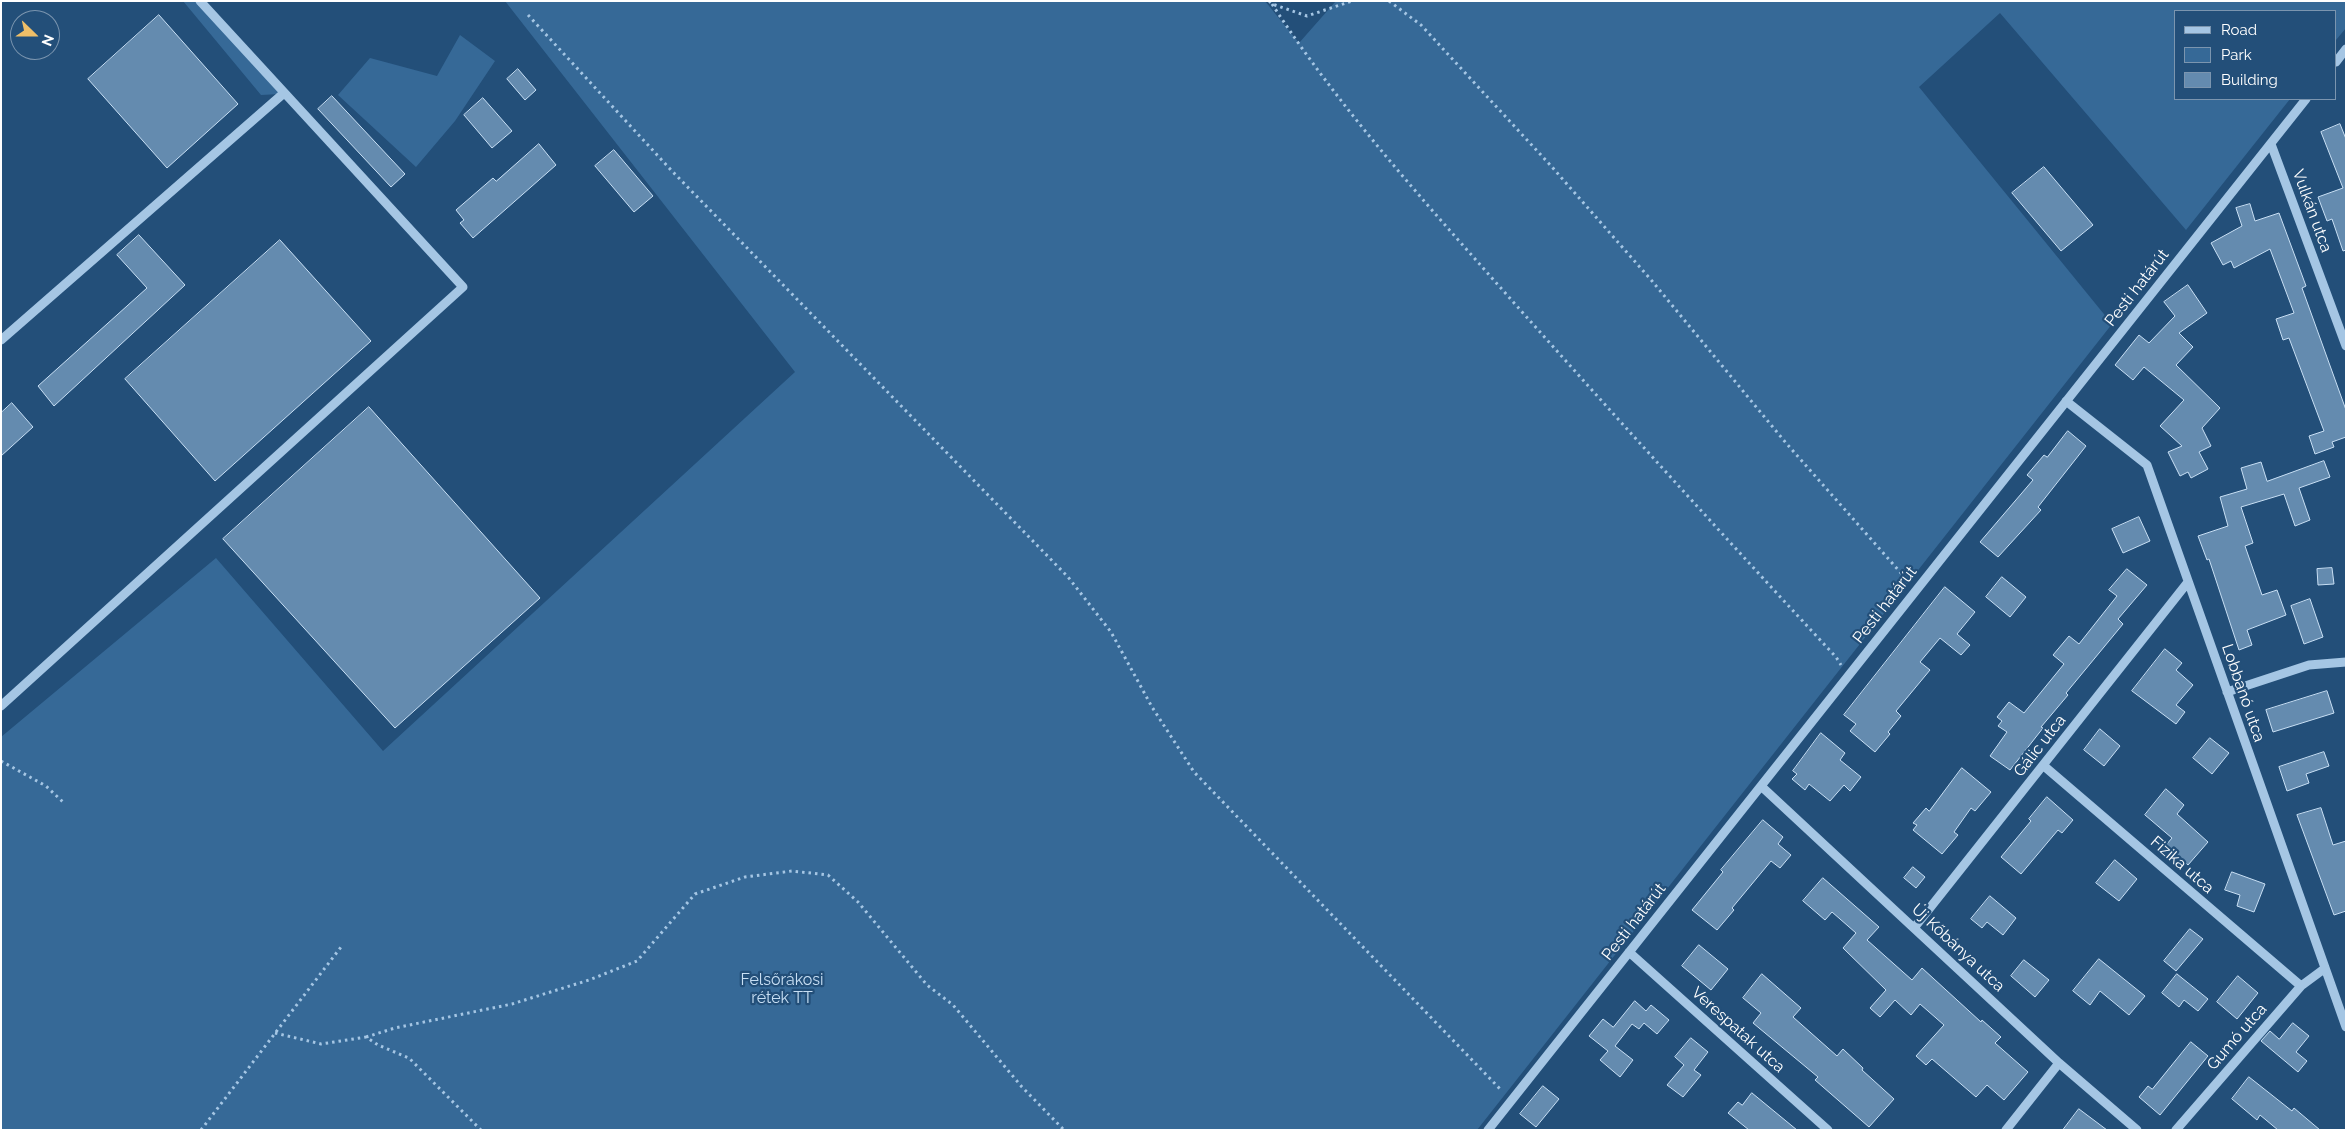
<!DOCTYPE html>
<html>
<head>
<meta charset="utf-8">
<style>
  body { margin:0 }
  #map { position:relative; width:2347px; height:1131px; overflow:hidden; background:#234f79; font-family:Raleway,sans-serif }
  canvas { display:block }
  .frame { position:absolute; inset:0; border:2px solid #fff; pointer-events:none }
  .legend { position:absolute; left:2174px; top:10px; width:162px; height:90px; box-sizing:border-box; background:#234f79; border:1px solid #7b95af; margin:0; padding:6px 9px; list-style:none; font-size:15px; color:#fff }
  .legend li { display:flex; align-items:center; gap:10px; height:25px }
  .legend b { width:25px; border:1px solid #7b95af }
  .north { position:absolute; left:10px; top:10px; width:50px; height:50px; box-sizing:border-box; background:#234f79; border:1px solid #7b95af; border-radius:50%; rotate:112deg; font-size:14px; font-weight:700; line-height:20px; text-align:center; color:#fff }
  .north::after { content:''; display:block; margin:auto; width:18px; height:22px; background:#efbf68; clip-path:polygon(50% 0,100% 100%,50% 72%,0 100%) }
</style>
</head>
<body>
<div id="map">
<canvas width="2347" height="1131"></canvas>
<div class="frame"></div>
<ul class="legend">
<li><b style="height:6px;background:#a5c6e4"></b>Road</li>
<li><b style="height:14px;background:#366997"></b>Park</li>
<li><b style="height:14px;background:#648baf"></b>Building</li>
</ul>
<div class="north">N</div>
</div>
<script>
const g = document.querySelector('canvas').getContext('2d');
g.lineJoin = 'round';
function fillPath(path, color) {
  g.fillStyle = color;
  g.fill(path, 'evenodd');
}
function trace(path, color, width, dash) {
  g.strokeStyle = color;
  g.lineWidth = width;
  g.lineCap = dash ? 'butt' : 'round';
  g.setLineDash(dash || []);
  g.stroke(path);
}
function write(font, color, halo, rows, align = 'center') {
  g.font = font + ' Raleway,sans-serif';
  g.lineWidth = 4.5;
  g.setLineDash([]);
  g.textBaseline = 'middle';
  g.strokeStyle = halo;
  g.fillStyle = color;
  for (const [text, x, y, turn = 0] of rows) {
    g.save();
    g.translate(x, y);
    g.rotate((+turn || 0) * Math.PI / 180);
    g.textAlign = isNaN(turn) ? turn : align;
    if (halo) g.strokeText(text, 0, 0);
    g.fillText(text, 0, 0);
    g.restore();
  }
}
const green = new Path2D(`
  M183,1H199L280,94L261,95Z
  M505,1H1265L1299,43L1336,1H2346V28L2336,40V11H2176V99H2290L2186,230L2000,13L1919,87L2112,324L1477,1130H1V737L216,558L383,751L795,372Z
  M460,35L495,61L455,121L416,167L338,95L370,58L437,76Z`);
const building = new Path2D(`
  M159,15L238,104L167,168L88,79Z
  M518,69L536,90L525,100L507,79Z
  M332,96L405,174L391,187L318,109Z
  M483,98L512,131L492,148L464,115Z
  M2340,124L2346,139V250L2343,251L2332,219L2327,221L2318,197L2343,188L2321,132Z
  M539,144L556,165L473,238L460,223L464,220L456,210L493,178L496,181Z
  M614,150L653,196L634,212L595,166Z
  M2044,167L2093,225L2061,251L2012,193Z
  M2250,204L2255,221L2279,213L2306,286L2302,288L2346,410V437L2332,442L2334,447L2315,454L2309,436L2324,431L2289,338L2283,340L2276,319L2294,313L2270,249L2234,268L2231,261L2223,265L2211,243L2242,226L2236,208Z
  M139,235L185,285L54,406L38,386L147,288L117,255Z
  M280,240L371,341L215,481L125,379Z
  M2188,285L2207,313L2179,333L2193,347L2176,365L2220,408L2202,428L2211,446L2199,452L2208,469L2191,478L2188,472L2180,476L2168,452L2182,446L2160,426L2184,400L2144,367L2133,380L2115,365L2139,335L2149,343L2175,316L2164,302Z
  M12,403L33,427L1,456V413Z
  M369,407L540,598L395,728L223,539Z
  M2068,431L2086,446L2038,507L2041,510L1998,557L1980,542L2033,480L2027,475L2044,455L2047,457Z
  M2324,461L2330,477L2299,488L2310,520L2295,526L2284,494L2241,507L2253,543L2245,546L2262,595L2277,590L2286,615L2247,630L2252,645L2239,650L2209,559L2207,560L2198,536L2228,526L2220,497L2247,489L2241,468L2261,462L2267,481Z
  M2139,517L2150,541L2123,553L2112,529Z
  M2332,568L2334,584L2318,585L2317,569Z
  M2127,569L2147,585L2118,619L2123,624L2066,693L2068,695L2041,727L2043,728L2010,770L1990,756L2007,732L1998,726L2002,721L1997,717L2009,702L2024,713L2064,664L2053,655L2069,636L2079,644L2117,596L2109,590Z
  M2002,577L2026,597L2010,617L1986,597Z
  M1945,587L1975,612L1957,634L1970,645L1961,655L1940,638L1920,662L1930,670L1896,711L1901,716L1888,732L1890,734L1875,752L1850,731L1856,724L1844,715Z
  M2310,599L2323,637L2304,644L2291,606Z
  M2165,649L2182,663L2176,670L2193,685L2176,705L2185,712L2176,724L2132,691Z
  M2327,691L2334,713L2273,732L2266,710Z
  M2100,729L2120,746L2104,766L2084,750Z
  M1821,733L1845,753L1840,760L1861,777L1850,791L1844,785L1830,801L1809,784L1805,790L1792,779L1797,774L1793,771Z
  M2210,738L2229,753L2212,774L2193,758Z
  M2324,752L2329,766L2306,774L2309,783L2287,791L2279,767Z
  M1962,768L1991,792L1975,811L1971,808L1954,832L1958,835L1942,854L1913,830L1917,825L1913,823L1926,808L1929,811Z
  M2166,789L2184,805L2177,814L2208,842L2188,865L2166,845L2172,838L2145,815Z
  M2047,797L2073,820L2062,833L2058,830L2021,874L2001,857L2031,821L2029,819Z
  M2321,808L2333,845L2346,841V911L2334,915L2297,815Z
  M1763,820L1783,837L1778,844L1791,855L1780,868L1771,861L1732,908L1734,910L1717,930L1692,910L1723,872L1721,870Z
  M2115,860L2137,879L2119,901L2096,883Z
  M1913,867L1925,877L1916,888L1904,878Z
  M2232,872L2265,884L2254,912L2237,906L2240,895L2225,890Z
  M1823,878L1879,927L1867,940L1912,980L1922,968L1981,1022L1982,1020L2001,1037L1995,1043L2028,1072L2004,1100L1987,1085L1976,1097L1932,1059L1926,1065L1916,1056L1944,1025L1920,1004L1911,1015L1895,1000L1880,1017L1870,1008L1886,990L1843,948L1856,933L1832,912L1825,920L1803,901Z
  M1990,896L2016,918L2003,935L1987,922L1982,928L1971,919Z
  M2190,929L2203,939L2176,971L2164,961Z
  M1699,945L1728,969L1711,990L1682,966Z
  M2099,959L2145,996L2129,1015L2100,991L2090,1005L2073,991Z
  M2024,960L2049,980L2035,997L2011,976Z
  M1762,974L1801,1008L1793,1017L1837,1056L1843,1049L1863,1068L1862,1070L1894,1099L1869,1127L1815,1080L1818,1077L1753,1023L1761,1013L1743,998Z
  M2177,974L2208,999L2198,1011L2184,1000L2179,1007L2162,993Z
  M2238,976L2258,993L2237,1019L2217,1002Z
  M1635,1001L1646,1011L1651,1005L1669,1020L1657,1034L1644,1023L1639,1029L1632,1024L1615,1046L1633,1060L1620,1077L1600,1060L1608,1051L1589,1036L1603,1019L1613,1027Z
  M2293,1023L2309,1036L2296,1052L2307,1061L2298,1072L2261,1041L2270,1031L2279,1039Z
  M1691,1038L1708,1052L1694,1070L1701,1075L1683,1097L1667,1085L1684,1065L1675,1057Z
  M2191,1042L2208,1056L2160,1115L2139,1097L2148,1086L2152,1089Z
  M2249,1077L2292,1111L2294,1108L2320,1130H2278L2260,1115L2257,1120L2232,1099Z
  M1543,1086L1559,1099L1536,1127L1520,1114Z
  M1752,1093L1797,1130H1749L1728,1113L1738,1102L1742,1105Z
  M2079,1109L2107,1130H2063Z`);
const path = new Path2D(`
  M1269,1L1272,4L1307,16L1352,1
  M1389,1L1421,25L1552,167L1652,281L1786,443L1908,581
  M1272,4C1342,112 1430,208 1515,304C1621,423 1727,540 1836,657L1841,665
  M528,15L671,170L1068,577L1111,632L1152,707L1194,772L1502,1091
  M1,761L46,786L64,803
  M275,1033L321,1044L366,1037L378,1045L409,1058L481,1130
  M366,1037L395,1028L512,1004L589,980L637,961L695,894L745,877L792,871L828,875L858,902L927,985L953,1005L1022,1087L1064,1130
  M201,1130L341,947`);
const minor = new Path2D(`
  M2336,62L2346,49
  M2271,144L2346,346
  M1,340L284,93
  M2066,401L2147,465L2346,1027
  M2227,692L2309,665L2346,662
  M1,706L463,287L200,1
  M2044,766L2301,986
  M1761,786L2059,1063L2137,1130
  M1914,928L2188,582
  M1629,952L1828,1130
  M1488,1130L2306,99
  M2006,1130L2059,1063
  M2176,1130L2301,986L2324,969`);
const streetNames = [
  ["Vulkán utca",2312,211,70],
  ["Pesti határút",2137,288,-52],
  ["Pesti határút",1885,605,-52],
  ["Lobbanó utca",2243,693,71],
  ["Gálic utca",2040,746,-52],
  ["Fizika utca",2182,865,41],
  ["Pesti határút",1634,922,-52],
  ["Új Kőbánya utca",1958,948,43],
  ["Verespatak utca",1738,1030,42],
  ["Gumó utca",2237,1037,-49]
];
const parkNames = [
  ["Felsőrákosi",782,980],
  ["rétek TT",782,998]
];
fillPath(green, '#366997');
fillPath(building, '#648baf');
trace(building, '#c8dff4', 1);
trace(path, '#a5c6e4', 3, [2.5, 4]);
trace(minor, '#a5c6e4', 9);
write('16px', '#fff', '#234f79', streetNames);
write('16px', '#c8dff4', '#234f79', parkNames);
</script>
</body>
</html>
